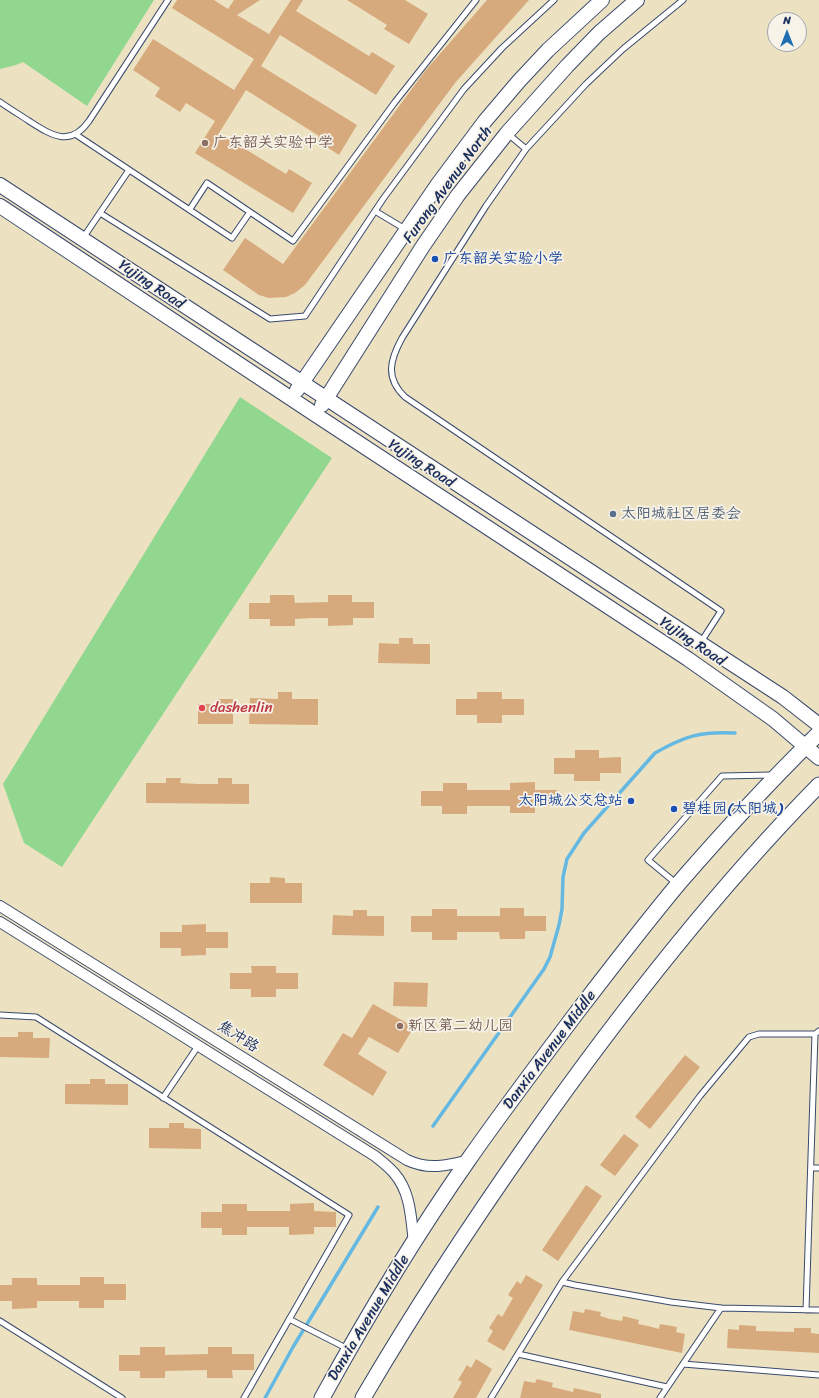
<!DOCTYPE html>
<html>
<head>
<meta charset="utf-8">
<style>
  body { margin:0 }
  #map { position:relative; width:819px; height:1398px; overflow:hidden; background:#ece2c1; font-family:Sriracha,sans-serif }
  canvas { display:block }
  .north { position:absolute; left:767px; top:12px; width:40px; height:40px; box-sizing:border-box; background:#f7f3e8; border:1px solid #9fa5b1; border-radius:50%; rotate:0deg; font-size:11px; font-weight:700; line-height:16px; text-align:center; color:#1b2f5e }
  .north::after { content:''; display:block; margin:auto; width:14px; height:18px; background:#1f6fb2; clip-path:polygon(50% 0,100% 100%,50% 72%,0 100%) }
</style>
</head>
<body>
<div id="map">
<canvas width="819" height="1398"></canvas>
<div class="north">N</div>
</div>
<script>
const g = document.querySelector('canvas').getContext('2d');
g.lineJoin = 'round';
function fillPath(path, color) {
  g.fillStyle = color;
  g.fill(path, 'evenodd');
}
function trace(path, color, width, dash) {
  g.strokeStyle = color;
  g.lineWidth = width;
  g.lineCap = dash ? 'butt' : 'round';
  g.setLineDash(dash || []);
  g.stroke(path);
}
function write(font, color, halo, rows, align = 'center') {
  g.font = font + ' Sriracha,"LXGW WenKai TC",sans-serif';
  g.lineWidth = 3.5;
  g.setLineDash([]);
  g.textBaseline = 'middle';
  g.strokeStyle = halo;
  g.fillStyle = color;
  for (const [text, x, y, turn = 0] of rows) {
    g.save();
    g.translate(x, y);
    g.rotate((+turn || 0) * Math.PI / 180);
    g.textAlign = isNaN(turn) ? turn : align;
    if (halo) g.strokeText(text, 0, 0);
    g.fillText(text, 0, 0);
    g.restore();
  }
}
const green = new Path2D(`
  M0,0H154L87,106L23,62L16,65L0,69Z
  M240,397L332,458L62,867L24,843L3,784Z`);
const stream = new Path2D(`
  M433,1126L544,969L550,957L559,925L562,909L563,877L567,859L584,833L655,753C685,736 701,731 735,733
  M265,1398L293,1347L378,1207`);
const building = new Path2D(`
  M177,0H214L228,9L234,0H260L237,15L269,34L291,0H303L296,11L369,56L372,52L395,66L376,95L280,35L261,66L357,125L339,155L316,140L319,136L246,90L219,133L286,174L289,169L312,183L293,213L195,153L215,121L186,103L180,112L155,96L160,88L133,70L153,39L234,90L254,59L172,8Z
  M347,0H405L428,14L409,44L384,29L387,25Z
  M487,0H529L455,83L305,285L295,293L286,297L269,298L259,295L223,270L245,238L283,264L425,71Z
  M270,595H294L295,603L328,602V595H352V602H374V618H353V625L328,626V618H312L295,619V626H270V619H249V603H270Z
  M399,638H413V644H430V664L378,663L379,643L399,644Z
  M278,692H292V699H318V725L249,724L250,698L278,699Z
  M477,692H502V699H524V715H502V723H477V715H456V699H477Z
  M218,699H233V724H198V704H218Z
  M575,750H599V758L621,757V773H600V781H574V774H554V758H575Z
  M166,778H181L180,783L198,784H218V778H232V784H249V804L146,803V783H166Z
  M535,782V790H557V806H535V813H510V806H467V814H442V806H421V791H443V783H467V790H510V783Z
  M270,877L285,878V883H302V903H250V883H270Z
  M500,908H524V916H546V931H525V939H500L499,932H457V940H432V932H411V916H432V909H457V916H500Z
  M353,910H367V916H384V936L332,935L333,915L353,916Z
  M206,924V932H228V948H206V955L181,956V948H160V932H182V925Z
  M251,966H276V973H298V989H276V997H251V989H230V973H252Z
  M394,982L428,983L427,1007L393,1006Z
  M373,1004L414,1027L398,1053L369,1037L358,1054L387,1072L373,1096L323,1065L343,1033L352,1038Z
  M18,1032H33V1038H50L49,1058L0,1057V1037H18Z
  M685,1055L700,1067L650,1129L635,1117Z
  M90,1079H105V1084H128V1105L65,1104V1084H90Z
  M169,1123H184V1128L201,1129V1149L149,1148V1128H169Z
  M624,1134L639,1145L615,1176L600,1165Z
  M586,1185L602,1196L558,1261L542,1250Z
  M314,1203V1211L336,1212V1227H314V1234L289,1235V1227H247V1235H222V1228H201V1212H222V1204H247V1211H290V1204Z
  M526,1275L543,1285L504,1351L487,1341L493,1331L489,1328L498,1314L502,1317L513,1298L508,1295L517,1281L521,1284Z
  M80,1277H104V1284H126V1300H104V1308H79V1301H37V1308L12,1309V1301H0V1285H12V1278H37V1285H80Z
  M585,1309L601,1312L600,1316L610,1319L622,1321L623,1316L639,1320L638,1324L648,1326L659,1329L660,1324L677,1327L676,1332L685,1334L682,1353L569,1330L573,1311L584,1313Z
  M739,1325L756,1326V1331L794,1332V1328H811V1333L819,1334V1353L727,1348L728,1329L739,1330Z
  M140,1347H165V1355L208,1354V1347H232V1354H254V1370H232L233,1378H207V1370L165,1371V1378H140V1371H119V1355H140Z
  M476,1359L492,1369L476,1398H453L462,1382L458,1380L467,1365L471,1368Z
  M537,1379L553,1383L552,1387L573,1392L574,1388L601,1394V1398H520L524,1381L535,1383Z`);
const lane = new Path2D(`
  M683,0L623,49L586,84L526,149L486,206L402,338C390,360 385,378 405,397L721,611L701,642
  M0,102C10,109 20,115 29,121C51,135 70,148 89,121L168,0
  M75,134L232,238L250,212L207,183L190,209
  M508,134L526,149
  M375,211L405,229
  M250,212L293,241L395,102L476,0
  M100,213L270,319L305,316L383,199L464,89L502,48L554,0
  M83,238L129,170
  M677,884L648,860L722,776L772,775
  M0,1015L36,1017L349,1215L244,1398
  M163,1098L198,1046
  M811,1168H819
  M562,1282L575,1285L671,1302L721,1308L819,1310
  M806,1310L815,1034
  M289,1319L348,1349
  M0,1321L122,1398
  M518,1354L667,1387
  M683,1364L819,1375
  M491,1398L562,1282L700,1096L749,1037L759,1034H815L819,1031
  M660,1398L721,1308`);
const street = new Path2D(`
  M0,906L407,1160C428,1170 447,1166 469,1160
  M0,922L375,1156C381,1161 388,1166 394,1173C411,1192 411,1219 414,1243`);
const secondary = new Path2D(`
  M0,185L700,643L783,697L819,725
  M0,206L316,415L688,659L773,719L819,758
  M297,390L438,184L485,121L519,81L548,50L602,0
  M322,405L423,246L458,195L507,133L567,66L599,33L637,0`);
const primary = new Path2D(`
  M322,1398C367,1316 415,1236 469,1159C504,1109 541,1060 578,1011C611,968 644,925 679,883C724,831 770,781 819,733
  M363,1398C415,1309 471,1224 530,1140C618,1015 712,894 819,785`);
const markers = [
  [205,143,4,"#8d6e63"],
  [435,259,4,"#1a4fb4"],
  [613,514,4,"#5c6f8a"],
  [202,708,4,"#e0444e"],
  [631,801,4,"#1a4fb4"],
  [674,809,4,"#1a4fb4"],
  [400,1026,4,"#8d6e63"]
];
const educationNames = [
  ["广东韶关实验中学",213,143],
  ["新区第二幼儿园",408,1026]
];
const streetNames = [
  ["Furong Avenue North",448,185,-54],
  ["Yujing Road",151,285,34],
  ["Yujing Road",421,464,33],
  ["Yujing Road",692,642,34],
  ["焦冲路",238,1037,32],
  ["Danxia Avenue Middle",550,1050,-53],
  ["Danxia Avenue Middle",369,1318,-59]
];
const transitNames = [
  ["广东韶关实验小学",443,259],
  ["太阳城公交总站",623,801,"right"],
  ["碧桂园(太阳城)",682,809]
];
const serviceNames = [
  ["太阳城社区居委会",621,514]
];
const healthNames = [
  ["dashenlin",210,708]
];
fillPath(green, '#92d790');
trace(stream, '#65b8e1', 3.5);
fillPath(building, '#d7aa7e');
trace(lane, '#3a4a6d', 7);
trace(street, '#3a4a6d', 12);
trace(secondary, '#3a4a6d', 16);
trace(primary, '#3a4a6d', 17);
trace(lane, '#fff', 5);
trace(street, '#fff', 10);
trace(secondary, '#fff', 14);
trace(primary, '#fff', 15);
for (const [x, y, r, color] of markers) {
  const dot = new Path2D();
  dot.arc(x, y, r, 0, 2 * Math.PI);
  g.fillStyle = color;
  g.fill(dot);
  trace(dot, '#f7f3e8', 1.5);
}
write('15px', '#785e54', '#f7f3e8', educationNames, 'left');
write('15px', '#1b2f5e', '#f7f3e8', streetNames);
write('15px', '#164399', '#f7f3e8', transitNames, 'left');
write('15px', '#4e5e75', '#f7f3e8', serviceNames, 'left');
write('15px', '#be3a42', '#f7f3e8', healthNames, 'left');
</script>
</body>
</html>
